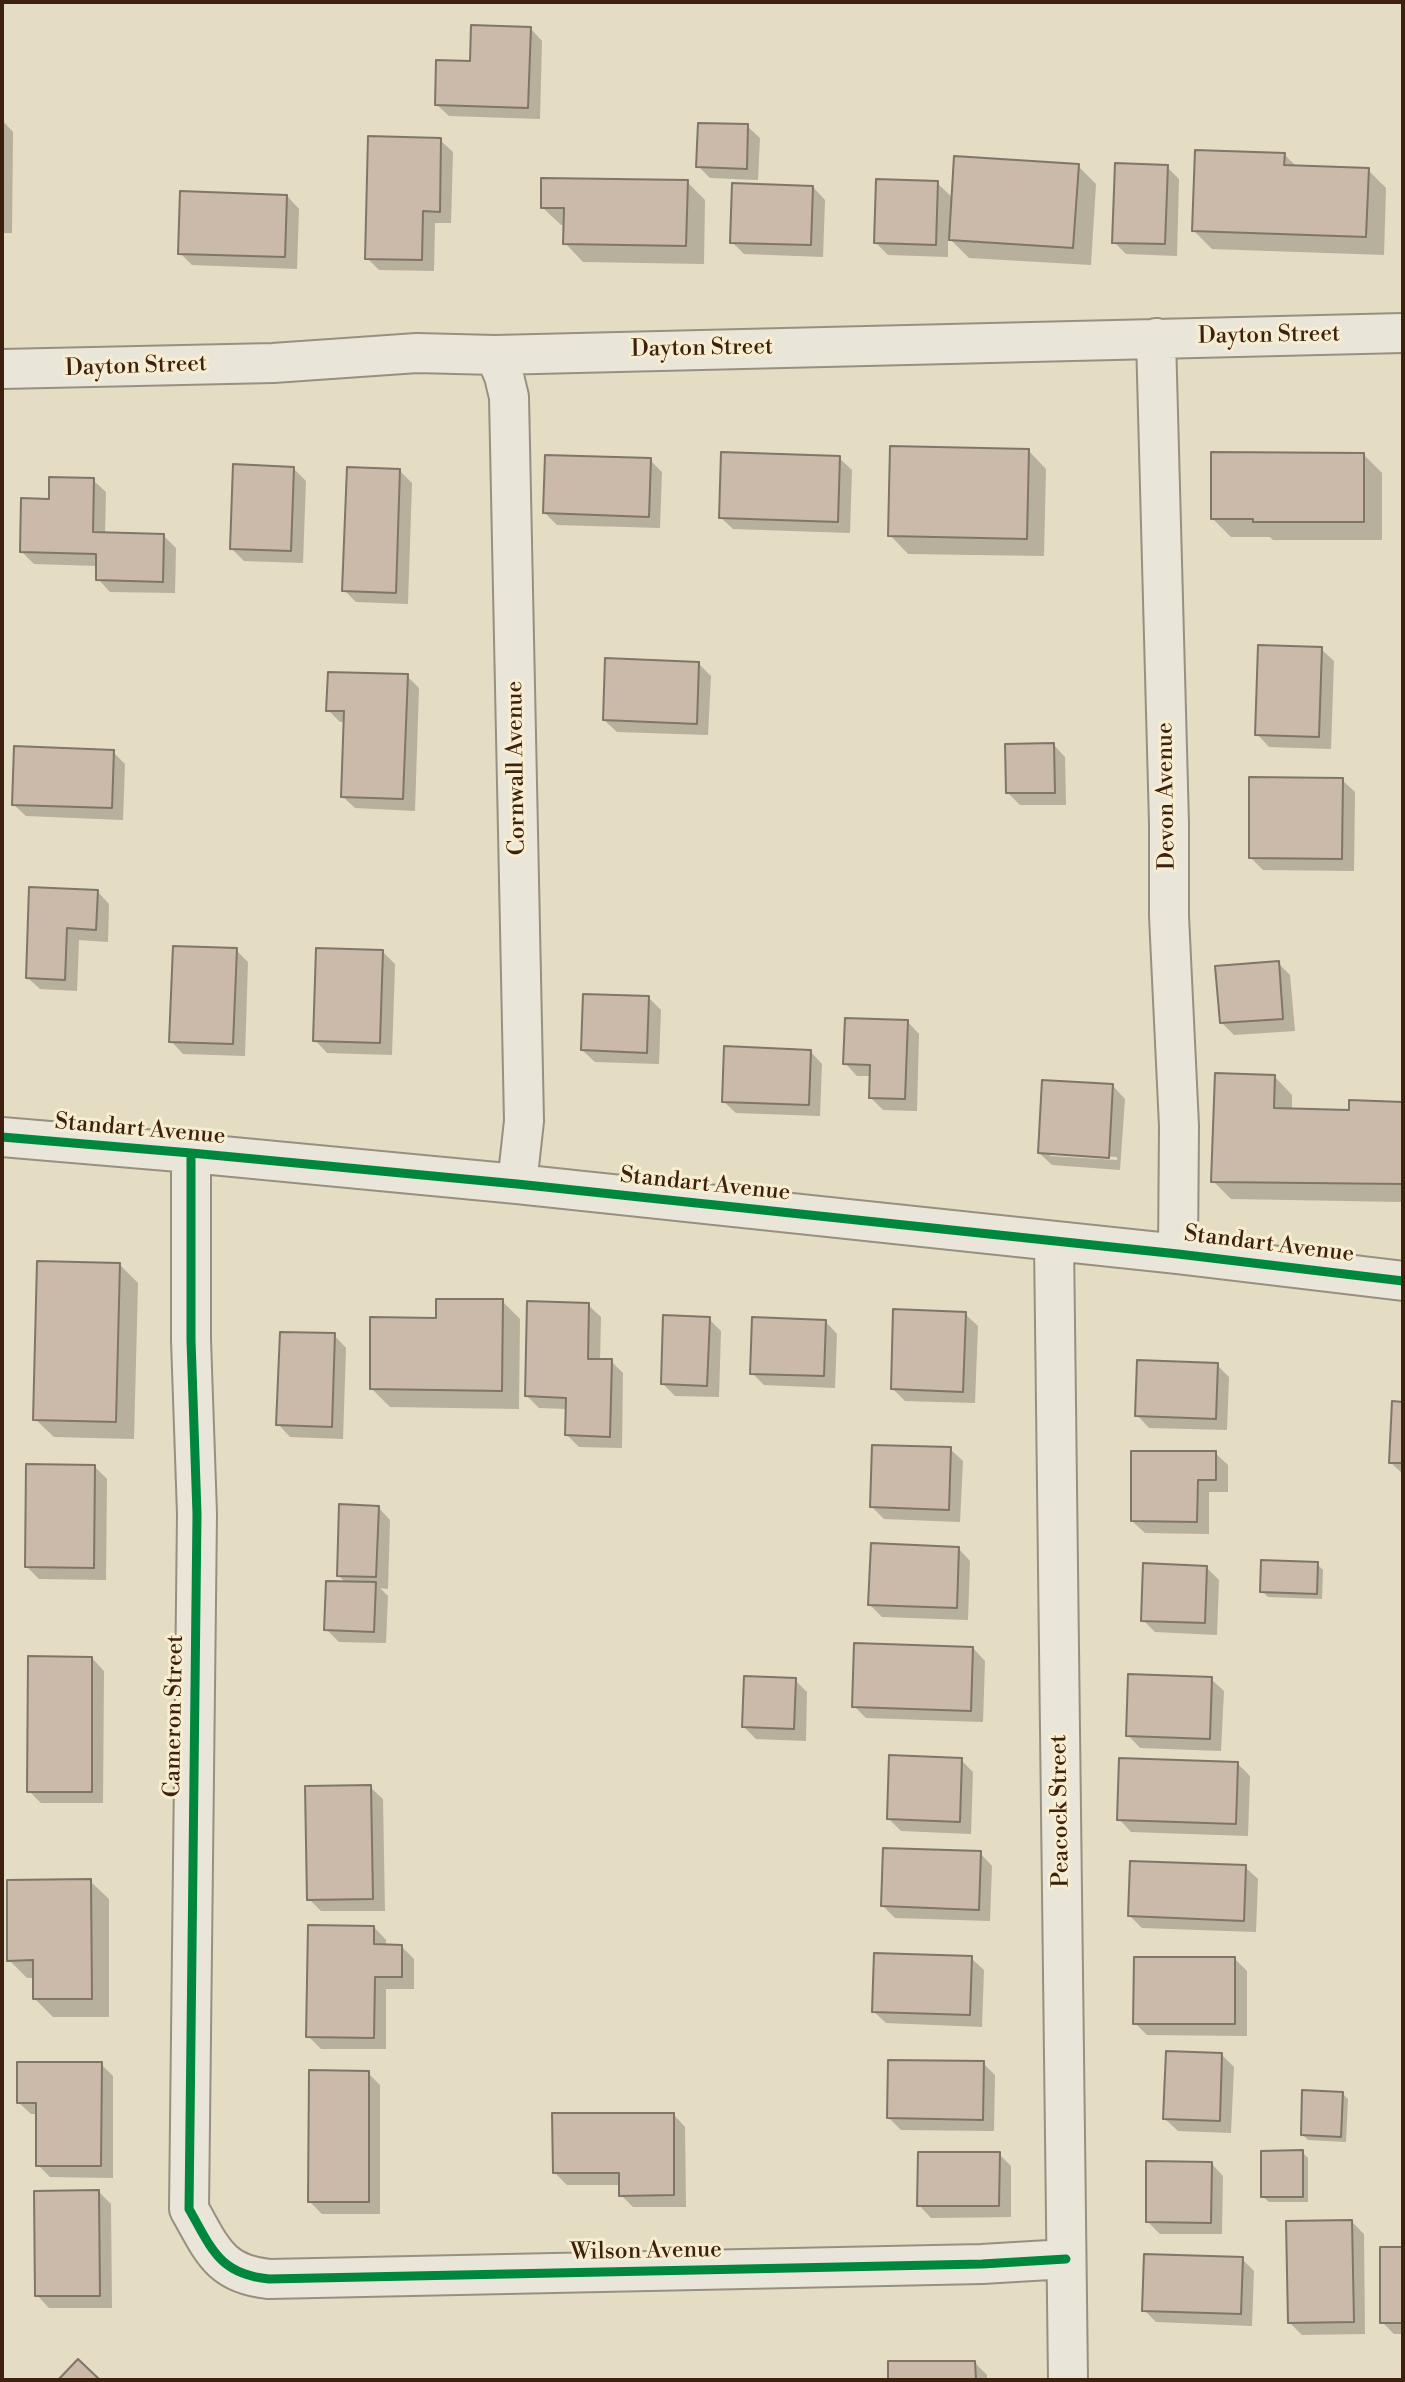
<!DOCTYPE html>
<html>
<head>
<meta charset="utf-8">
<style>
  body { margin:0 }
  #map { position:relative; width:1405px; height:2382px; overflow:hidden; background:#e4dcc3; font-family:"Libre Bodoni",serif }
  canvas { display:block }
  .frame { position:absolute; inset:0; border:4px solid #3d200d; pointer-events:none }
</style>
</head>
<body>
<div id="map">
<canvas width="1405" height="2382"></canvas>
<div class="frame"></div>
</div>
<script>
const g = document.querySelector('canvas').getContext('2d');
g.lineJoin = 'round';
function fillPath(path, color) {
  g.fillStyle = color;
  g.fill(path, 'evenodd');
}
function trace(path, color, width, dash) {
  g.strokeStyle = color;
  g.lineWidth = width;
  g.lineCap = dash ? 'butt' : 'round';
  g.setLineDash(dash || []);
  g.stroke(path);
}
function write(font, color, halo, rows, align = 'center') {
  g.font = font + ' "Libre Bodoni",serif';
  g.lineWidth = 6;
  g.setLineDash([]);
  g.textBaseline = 'middle';
  g.strokeStyle = halo;
  g.fillStyle = color;
  for (const [text, x, y, turn = 0] of rows) {
    g.save();
    g.translate(x, y);
    g.rotate((+turn || 0) * Math.PI / 180);
    g.textAlign = isNaN(turn) ? turn : align;
    if (halo) g.strokeText(text, 0, 0);
    g.fillText(text, 0, 0);
    g.restore();
  }
}
const shadow = new Path2D(`
  M530,28L542,41L540,119L449,116L436,104L472,63Z
  M2,120L13,132L12,233H2Z
  M747,126L760,138L758,180L710,178L698,166Z
  M440,140L453,152L451,223H435L434,271L379,270L367,258Z
  M1284,154L1297,167L1368,170L1386,188L1384,255L1212,249L1194,231Z
  M1078,166L1096,184L1091,265L969,258L948,237V257L888,255L875,242L937,183L953,198Z
  M1167,167L1179,179L1177,256L1126,254L1114,242Z
  M687,182L705,200L704,264L583,262L565,243V225H561L542,207Z
  M813,187L825,200L823,257L744,254L732,242Z
  M287,196L299,209L297,269L192,265L180,253Z
  M1028,450L1046,469L1044,556L908,554L890,535Z
  M1364,455L1382,473V540H1273L1270,537H1231L1213,519Z
  M839,458L852,470L850,533L733,529L720,517Z
  M650,460L662,472L660,528L557,525L544,512Z
  M293,468L306,481L303,563L244,561L232,549Z
  M400,471L412,483L408,604L356,602L344,590Z
  M93,480L106,492L105,534L163,535L176,548L175,593L110,592L98,579V566L34,564L22,552L51,501Z
  M1321,649L1334,661L1331,749L1269,747L1257,734Z
  M698,663L711,676L708,735L617,732L604,720Z
  M407,676L419,688L415,811L355,808L342,796L345,722H340L328,710Z
  M1053,744L1065,757L1066,805H1020L1008,793Z
  M113,752L125,764L123,820L26,816L13,804Z
  M1342,780L1355,792L1354,871L1263,870L1250,857Z
  M31,889L97,891L109,904L108,942L79,940L77,991L40,989L27,977Z
  M236,950L248,962L245,1056L183,1054L171,1041Z
  M383,952L395,964L392,1055L327,1053L315,1040Z
  M1278,963L1290,975L1295,1031L1234,1035L1221,1022Z
  M649,998L661,1010L659,1064L595,1062L582,1050Z
  M907,1021L919,1034L917,1111L883,1110L870,1097L871,1076H857L845,1063Z
  M810,1051L822,1064L820,1116L736,1113L723,1101Z
  M1274,1076L1292,1095V1110L1351,1111V1102L1403,1103V1202L1231,1199L1213,1181Z
  M1113,1086L1125,1099L1120,1170L1052,1165L1039,1153ZM1050,1153L1117,1157V1160L1050,1156Z
  M120,1265L138,1283L134,1439L54,1437L35,1419Z
  M502,1301L520,1319L519,1409L390,1407L372,1389Z
  M588,1305L601,1317L600,1361H611L623,1373L622,1448L579,1447L567,1435V1409L539,1408L527,1396Z
  M965,1314L978,1326L975,1403L905,1401L892,1388Z
  M709,1319L721,1331L719,1397L675,1396L662,1383Z
  M825,1321L837,1334L835,1388L764,1385L752,1373Z
  M334,1335L346,1348L343,1439L290,1437L278,1424Z
  M1217,1365L1229,1377L1227,1430L1149,1428L1137,1415Z
  M1394,1403L1403,1404V1462H1401L1403,1474L1390,1462Z
  M950,1449L963,1461L960,1522L884,1519L872,1507Z
  M1215,1453L1228,1465V1492H1209V1534L1145,1533L1132,1521Z
  M95,1467L107,1479L106,1580L39,1579L26,1566Z
  M378,1507L390,1520L388,1589L380,1588L388,1596L386,1643L339,1642L326,1629L346,1583L338,1575Z
  M958,1548L970,1561L968,1620L882,1617L870,1605Z
  M1317,1564L1323,1570L1322,1599L1268,1597L1262,1591Z
  M1206,1567L1219,1580L1217,1635L1155,1632L1143,1620Z
  M973,1648L985,1661L983,1722L866,1718L854,1706Z
  M92,1658L104,1671L103,1803H41L29,1791Z
  M1211,1679L1224,1691L1221,1751L1140,1748L1128,1735Z
  M795,1680L807,1692L806,1741L756,1739L744,1727Z
  M961,1760L973,1772L971,1834L901,1831L889,1819Z
  M1238,1764L1250,1776L1248,1836L1131,1832L1119,1819Z
  M370,1787L383,1799L385,1911H321L309,1899Z
  M980,1853L992,1866L990,1921L895,1918L883,1906Z
  M1245,1867L1258,1879L1256,1932L1142,1928L1130,1916Z
  M90,1881L109,1899V2017H53L35,1999V1978H27L9,1960Z
  M374,1927L386,1940V1946L402,1947L414,1959V1989H386V2049H321L308,2036Z
  M971,1958L984,1970L982,2027L886,2023L873,2011Z
  M1235,1959L1247,1971V2036L1147,2035L1135,2023Z
  M1221,2054L1234,2067L1231,2133L1178,2131L1165,2119Z
  M983,2063L995,2075L994,2131L901,2130L889,2118Z
  M101,2064L113,2076V2178L50,2177L38,2165V2114H31L18,2102Z
  M368,2073L380,2085V2214H322L310,2202Z
  M1342,2093L1348,2099L1346,2142L1308,2140L1302,2134Z
  M673,2114L685,2127L686,2207H633L621,2195L620,2185H567L555,2173Z
  M1302,2152L1308,2158V2202H1269L1263,2197Z
  M999,2154L1011,2166V2217L931,2218L919,2205Z
  M1211,2163L1223,2176L1222,2234H1160L1147,2221Z
  M99,2192L111,2204L112,2308H49L37,2295Z
  M1351,2221L1364,2234L1365,2334L1302,2335L1289,2322Z
  M1382,2249H1403V2334H1394L1382,2322Z
  M1242,2259L1254,2271L1252,2326L1156,2322L1144,2310Z
  M889,2363H975L987,2375V2380H889Z`);
const building = new Path2D(`
  M471,25L531,27L528,108L435,105L436,60L470,61Z
  M698,123L748,124L747,169L696,167Z
  M368,136L441,138L440,212L423,211L422,260L365,259Z
  M1195,150L1285,153L1284,165L1369,168L1366,237L1192,231Z
  M954,156L1079,164L1073,248L949,240Z
  M1115,163L1168,165L1165,244L1112,243Z
  M541,178L688,180L686,246L563,244L564,208H541Z
  M876,179L938,181L936,245L874,243Z
  M732,183L813,186L811,245L730,243Z
  M180,191L287,195L285,257L178,254Z
  M890,446L1029,449L1027,539L888,536Z
  M721,452L840,456L838,522L719,518Z
  M1211,452L1364,453V522H1253V519H1211Z
  M545,455L651,458L649,517L543,513Z
  M233,464L294,467L291,551L230,549Z
  M347,467L400,469L396,593L342,591Z
  M49,477L94,478L93,532L164,534L163,582L96,580V554L20,552L21,498L49,499Z
  M1258,645L1322,647L1319,737L1255,735Z
  M605,658L699,662L697,724L603,720Z
  M328,672L408,674L403,799L341,797L344,711H326Z
  M1054,743L1055,793H1006L1005,744Z
  M14,746L114,750L112,808L12,805Z
  M1249,777L1343,778L1342,859L1249,858Z
  M29,887L98,890L96,930L67,928L65,980L26,978Z
  M173,946L237,948L233,1044L169,1042Z
  M316,948L383,950L380,1043L313,1041Z
  M1279,961L1283,1019L1220,1023L1215,966Z
  M583,994L649,996L647,1053L581,1050Z
  M845,1018L908,1020L905,1099L869,1098L870,1065L843,1064Z
  M724,1046L811,1050L809,1105L722,1102Z
  M1215,1073L1275,1075L1274,1108L1349,1110V1100L1403,1102V1184L1211,1182Z
  M1042,1080L1113,1084L1109,1158L1038,1153Z
  M37,1261L120,1263L116,1422L33,1420Z
  M436,1299H503L502,1391L370,1389V1317L436,1318Z
  M527,1301L589,1303L588,1359H612L610,1437L565,1435L566,1398L525,1396Z
  M893,1309L966,1312L963,1392L891,1389Z
  M663,1315L710,1317L707,1386L661,1384Z
  M752,1317L826,1320L824,1376L750,1374Z
  M280,1332L335,1333L332,1427L276,1425Z
  M1137,1360L1218,1363L1216,1419L1135,1416Z
  M1392,1401L1403,1402V1463H1389Z
  M872,1445L951,1447L949,1510L870,1507Z
  M1131,1451H1216V1480H1198L1197,1522L1131,1521Z
  M26,1464L95,1465L94,1568L25,1567Z
  M339,1504L379,1506L376,1577L337,1576Z
  M871,1543L959,1547L957,1608L868,1605Z
  M1261,1560L1318,1562L1317,1594L1260,1592Z
  M1143,1563L1207,1566L1205,1623L1141,1621Z
  M326,1581L376,1582L374,1632L324,1630Z
  M854,1643L973,1647L971,1711L852,1707Z
  M28,1656L92,1657V1792H27Z
  M1128,1674L1212,1677L1210,1739L1126,1736Z
  M744,1676L796,1678L794,1729L742,1727Z
  M889,1755L962,1758L960,1822L887,1819Z
  M1119,1758L1238,1762L1236,1824L1117,1820Z
  M371,1785L373,1899L307,1900L305,1786Z
  M883,1848L981,1851L979,1910L881,1906Z
  M1130,1861L1246,1865L1244,1921L1128,1916Z
  M91,1879L92,1999H33V1960L7,1961V1880Z
  M308,1925L374,1926V1944L402,1945V1977H375L374,2038L306,2037Z
  M874,1953L972,1956L970,2015L872,2012Z
  M1134,1957H1235V2024H1133Z
  M1166,2051L1222,2053L1220,2121L1163,2119Z
  M888,2060L984,2061L983,2120L887,2118Z
  M17,2062H102L101,2166H36V2103H17Z
  M309,2070L369,2071V2202H308Z
  M1302,2090L1343,2092L1341,2137L1301,2135Z
  M552,2113H674V2195L619,2196V2173H553Z
  M1303,2150V2197H1261V2151Z
  M918,2152H1000L999,2206H917Z
  M1146,2161L1212,2162L1211,2223L1146,2222Z
  M99,2190L100,2296H35L34,2191Z
  M1352,2220L1354,2322L1288,2323L1286,2221Z
  M1380,2247H1403V2323H1380Z
  M1144,2254L1243,2257L1241,2314L1142,2311Z
  M78,2359L100,2380H58Z
  M888,2361H975L976,2380H888Z`);
const minor = new Path2D(`
  M1156,338L1169,824V916L1179,1126L1178,1254
  M495,355L504,376L509,397L524,1121L517,1184
  M2,369L273,363L417,353L495,355L1403,333
  M2,1137L191,1153L517,1184L1178,1254L1403,1281
  M191,1153V1340L197,1514L189,2209C212,2249 219,2274 269,2279L982,2264L1066,2259
  M1054,1242L1068,2380`);
const cycleway = new Path2D(`
  M2,1137L191,1153L517,1184L1178,1254L1403,1281
  M191,1153V1340L197,1514L189,2209C212,2249 219,2274 269,2279L982,2264L1066,2259`);
const streetNames = [
  ["Dayton Street",1269,336,-1],
  ["Dayton Street",702,349,-1],
  ["Dayton Street",136,367,-2],
  ["Cornwall Avenue",517,768,-91],
  ["Devon Avenue",1167,796,-91],
  ["Standart Avenue",140,1130,5],
  ["Standart Avenue",705,1185,6],
  ["Standart Avenue",1269,1245,7],
  ["Cameron Street",175,1716,-89],
  ["Peacock Street",1061,1811,-91],
  ["Wilson Avenue",646,2252,-1]
];
fillPath(shadow, '#0003');
fillPath(building, '#cbb9aa');
trace(building, '#7f7668', 2);
trace(minor, '#98907f', 42);
trace(minor, '#e9e5d9', 38);
trace(cycleway, '#00873e', 9);
write('23px', '#3d200d', '#f7edd0', streetNames);
</script>
</body>
</html>
